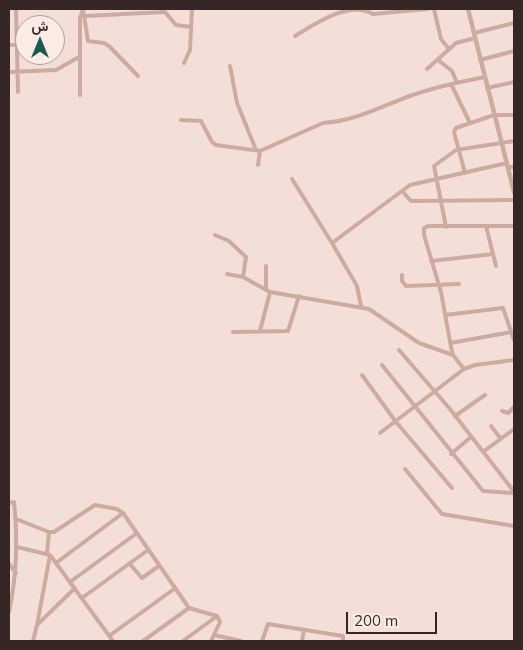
<!DOCTYPE html>
<html>
<head>
<meta charset="utf-8">
<style>
  body { margin:0 }
  #map { position:relative; width:523px; height:650px; overflow:hidden; background:#f4dfd8; font-family:Mulish,Vazirmatn,sans-serif }
  canvas { display:block }
  .frame { position:absolute; inset:0; border:10px solid #372626; pointer-events:none }
  .north { position:absolute; left:15px; top:15px; width:50px; height:50px; box-sizing:border-box; background:#fbebe4; border:1px solid #ad9c98; border-radius:50%; rotate:0deg; font-size:14px; font-weight:700; line-height:20px; text-align:center; color:#372626 }
  .north::after { content:''; display:block; margin:auto; width:18px; height:22px; background:#175d4f; clip-path:polygon(50% 0,100% 100%,50% 72%,0 100%) }
  .scale { position:absolute; left:346px; top:612px; width:91px; height:22px; box-sizing:border-box; border:2px solid #372626; border-top:0; padding-left:6px; font-size:15px; line-height:18px; white-space:nowrap; color:#372626; -webkit-text-stroke:4px #fbebe4; paint-order:stroke }
</style>
</head>
<body>
<div id="map">
<canvas width="523" height="650"></canvas>
<div class="frame"></div>
<div class="north">ش</div>
<div class="scale">200 m</div>
</div>
<script>
const g = document.querySelector('canvas').getContext('2d');
g.lineJoin = 'round';
function trace(path, color, width, dash) {
  g.strokeStyle = color;
  g.lineWidth = width;
  g.lineCap = dash ? 'butt' : 'round';
  g.setLineDash(dash || []);
  g.stroke(path);
}
const minor = new Path2D(`
  M16,9L18,92
  M83,9L88,41L104,43L109,46L138,76
  M434,9L441,39L449,49
  M85,16L165,12L176,25L191,27
  M474,33L514,23
  M295,36C315,24 349,0 373,14L428,9
  M9,45H17
  M438,60L452,71L457,83
  M480,60L514,51
  M184,63L190,50L192,9
  M230,66L237,103L256,150
  M427,69L456,43L475,38
  M9,72L56,70L79,57
  M451,84L470,123
  M487,88L514,82
  M80,95V18L83,9
  M181,120L201,121L212,142L216,145L260,151L323,123C355,121 380,107 410,96C434,87 459,82 485,77
  M258,165L260,151
  M508,167H514
  M465,173L454,132L456,128L494,115H514
  M292,179L332,243L410,185L507,163
  M402,191L411,201L514,200
  M486,226L496,266
  M446,227L434,166L456,150L514,141
  M215,235L229,241L246,257L243,277
  M332,243L357,286L361,306
  M431,261L493,254
  M266,266V290
  M227,274L243,277L270,292L369,309L419,343L453,355
  M402,275V281L406,286L459,284
  M445,315L503,308L514,340
  M260,331L270,292
  M233,332L288,331L299,296
  M450,343L512,332
  M382,365L483,491L512,493V489L450,409L399,350
  M464,369L453,355L451,347L441,292L424,235V228L428,226H514
  M362,375L396,422L452,488
  M502,411L508,413L514,407
  M455,416L485,395
  M491,426L501,439
  M380,433L464,369L475,365L514,360
  M483,452L514,429
  M451,454L471,437
  M405,469L442,514L514,526
  M9,503L14,502C18,540 17,575 9,612
  M16,519L49,532H54L95,505L117,509L123,513L189,608L217,616
  M17,547L50,555L113,641
  M47,554L49,532
  M50,555L37,625L75,588
  M56,563L123,513
  M129,563L142,578L159,566
  M9,564L16,573
  M70,582L137,533
  M82,598L148,550
  M214,635L241,641
  M109,636L174,589
  M33,641L37,625
  M143,641L189,608
  M183,641L217,616
  M211,641L220,622L217,616
  M262,641L268,624L343,636V641
  M302,641L304,630`);
const tertiary = new Path2D(`
  M468,9L514,192`);
trace(minor, '#cdaba3', 4);
trace(tertiary, '#cdaba3', 4.5);
</script>
</body>
</html>
